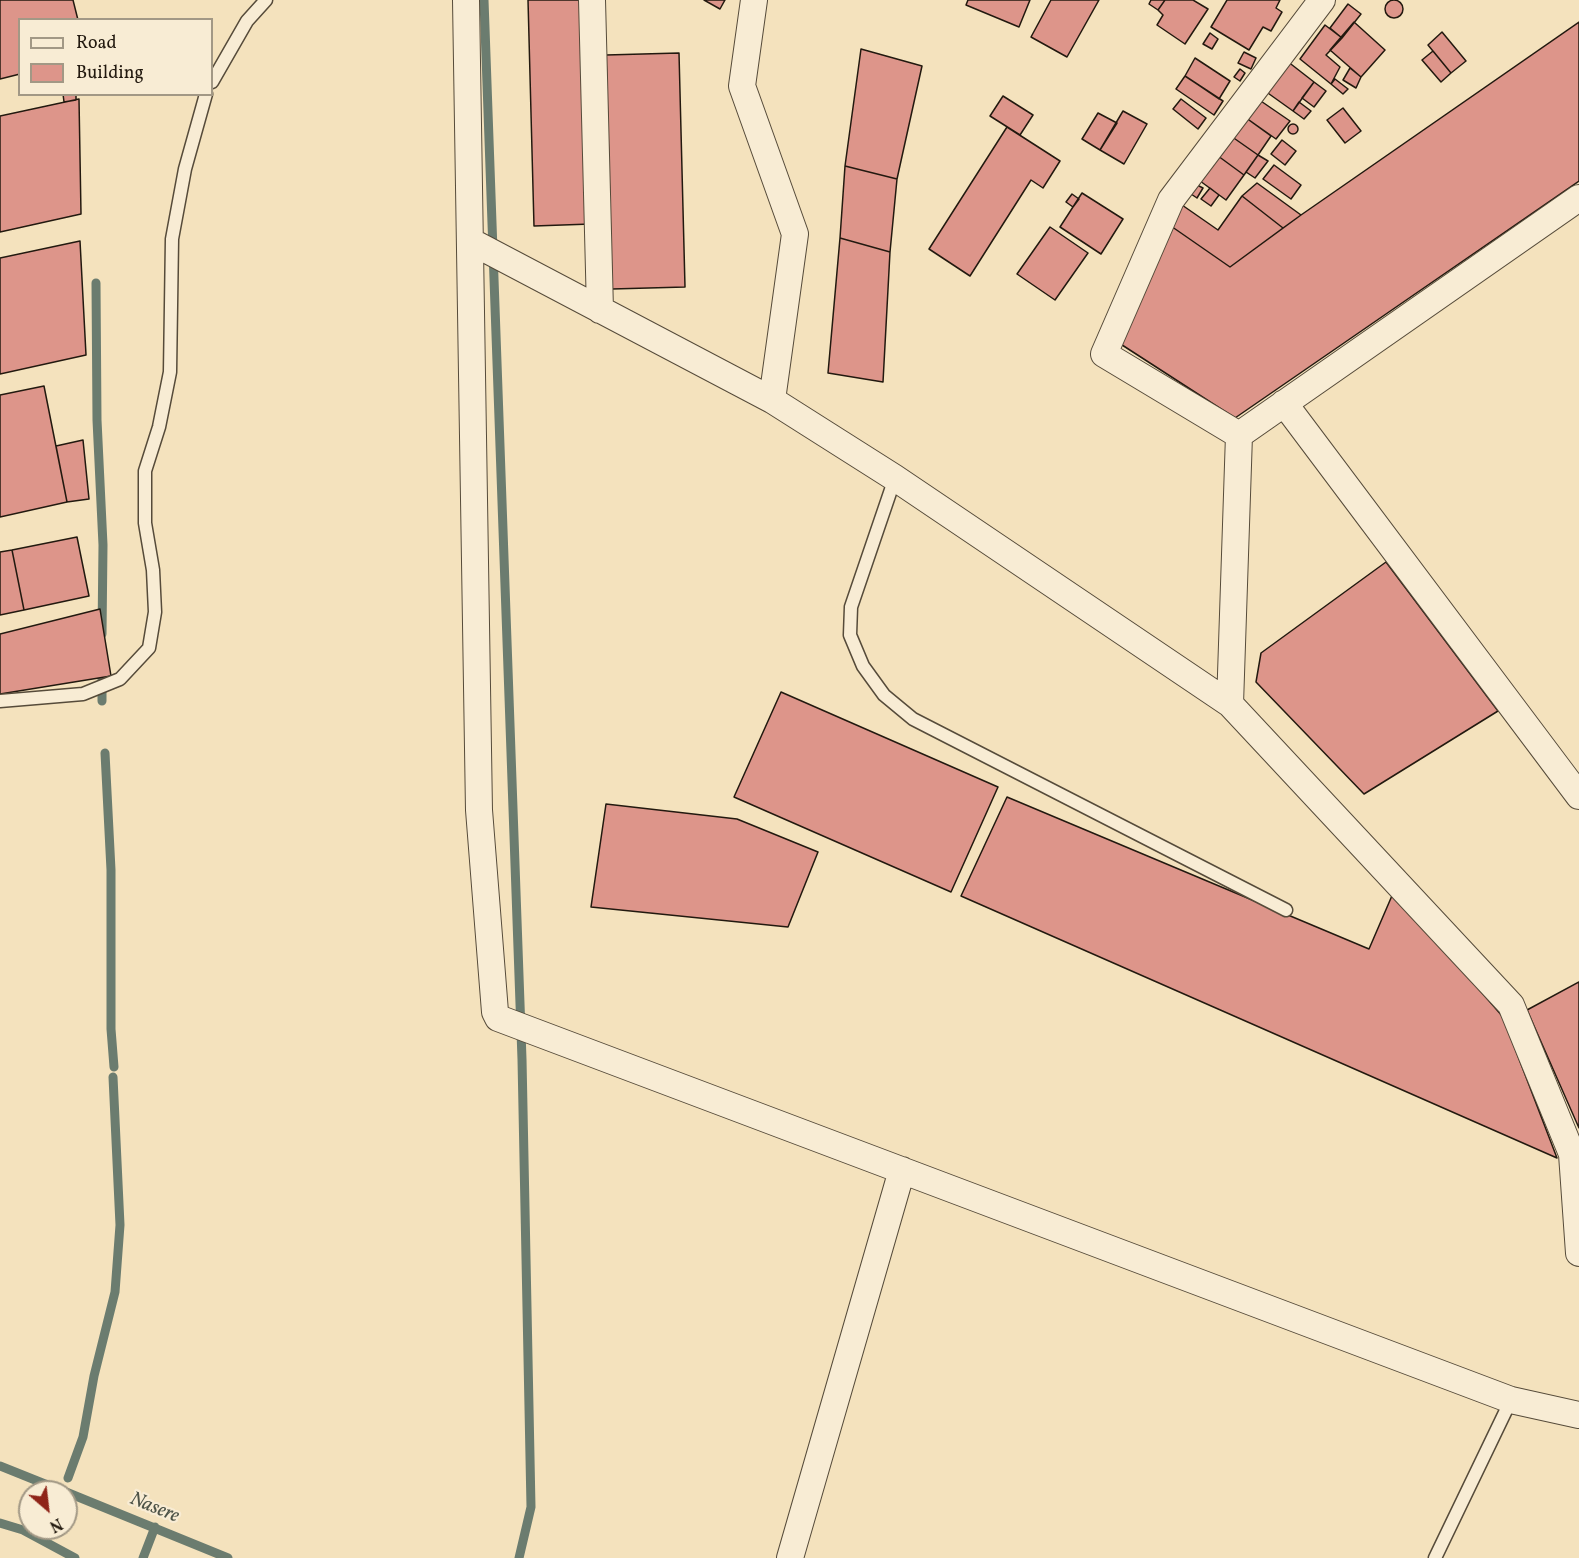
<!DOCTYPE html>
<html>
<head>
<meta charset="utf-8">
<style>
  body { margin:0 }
  #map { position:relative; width:1579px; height:1558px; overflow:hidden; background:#f4e2bd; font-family:Vollkorn,serif }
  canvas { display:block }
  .legend { position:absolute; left:18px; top:18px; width:195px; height:78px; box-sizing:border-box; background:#f8ecd4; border:2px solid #a29885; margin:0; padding:8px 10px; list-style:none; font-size:18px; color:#22190f }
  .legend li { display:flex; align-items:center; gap:12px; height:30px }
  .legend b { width:30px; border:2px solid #a29885 }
  .north { position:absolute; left:18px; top:1480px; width:60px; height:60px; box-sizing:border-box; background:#f8ecd4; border:2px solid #a29885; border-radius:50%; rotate:152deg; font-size:16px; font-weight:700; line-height:24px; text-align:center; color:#22190f }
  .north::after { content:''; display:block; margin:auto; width:21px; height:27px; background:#8f2418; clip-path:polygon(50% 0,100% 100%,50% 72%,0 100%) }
</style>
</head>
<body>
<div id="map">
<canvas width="1579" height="1558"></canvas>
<ul class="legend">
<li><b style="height:8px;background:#f8ecd4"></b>Road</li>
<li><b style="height:16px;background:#dd958a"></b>Building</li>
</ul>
<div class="north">N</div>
</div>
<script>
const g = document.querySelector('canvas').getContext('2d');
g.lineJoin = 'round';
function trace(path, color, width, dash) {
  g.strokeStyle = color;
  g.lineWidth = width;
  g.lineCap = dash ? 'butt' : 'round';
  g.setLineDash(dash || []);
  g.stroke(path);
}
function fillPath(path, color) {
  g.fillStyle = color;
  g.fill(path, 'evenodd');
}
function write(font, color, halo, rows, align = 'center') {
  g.font = font + ' Vollkorn,serif';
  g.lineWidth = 4.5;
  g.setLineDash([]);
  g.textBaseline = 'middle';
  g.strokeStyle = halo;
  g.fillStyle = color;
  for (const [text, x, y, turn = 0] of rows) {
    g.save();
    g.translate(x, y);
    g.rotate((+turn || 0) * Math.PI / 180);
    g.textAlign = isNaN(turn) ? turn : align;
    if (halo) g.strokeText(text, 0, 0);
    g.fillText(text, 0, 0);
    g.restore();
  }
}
const stream = new Path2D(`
  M484,0L522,1059L531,1507L519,1558
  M96,283L97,420L103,545L102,634
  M102,701V666
  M105,753L111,870V1029L114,1067
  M0,1466L65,1492
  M68,1478L83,1437L94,1376L115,1292L120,1225L113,1077
  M66,1492L228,1558
  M0,1523L23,1530L75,1558
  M143,1558L155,1527`);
const building = new Path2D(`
  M0,0H73L78,20H20V74L0,79Z
  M528,0H585L591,224L534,226Z
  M704,0H725L720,9Z
  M968,0H1030L1019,27L966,5Z
  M1051,0H1099L1067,57L1031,37Z
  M1151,0H1165L1158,10L1149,4Z
  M1165,0H1193L1208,9L1185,44L1157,25L1163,15L1158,10Z
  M1227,0H1280L1276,8L1282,12L1271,31L1263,27L1249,50L1211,27Z
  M1385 9a9 9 0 1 1 18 0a9 9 0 1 1-18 0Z
  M1348,4L1361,14L1342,38L1330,28Z
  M1354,22L1385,50L1361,77L1330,50Z
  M1579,22V181L1235,418L1119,343L1168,224L1230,267L1301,215Z
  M1325,25L1342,38L1326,55L1340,67L1331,84L1300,59Z
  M1442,32L1466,61L1451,73L1428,45Z
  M1210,33L1218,39L1212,49L1203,44Z
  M861,49L922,66L897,179L845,166Z
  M1433,51L1451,73L1441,82L1422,60Z
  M1244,52L1256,58L1251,69L1238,63Z
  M679,53L685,287L612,289L606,55Z
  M1195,58L1230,81L1219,99L1185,76Z
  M1287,61L1314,82L1293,111L1265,91Z
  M1350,68L1361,77L1356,88L1343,80Z
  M1240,69L1245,73L1240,81L1234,77Z
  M1185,76L1223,101L1214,115L1176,89Z
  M1335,79L1348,89L1343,94L1331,84Z
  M1314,82L1326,91L1314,107L1302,98Z
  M63,94H76V100L64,102Z
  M1003,96L1033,115L1020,135L990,116Z
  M1255,97L1290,121L1276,139L1242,115Z
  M79,99L81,214L0,232V116Z
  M1181,99L1206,118L1198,129L1173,109Z
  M1299,102L1311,111L1304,119L1293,111Z
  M1343,108L1361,131L1345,143L1327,120Z
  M1123,111L1147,124L1124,164L1100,150Z
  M1098,113L1117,123L1100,150L1082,139Z
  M1242,115L1271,136L1258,155L1228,134Z
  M1288 129a5 5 0 1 1 10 0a5 5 0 1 1-10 0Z
  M1007,127L1060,161L1043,188L1031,180L970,276L929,249Z
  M1228,134L1258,155L1244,175L1214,153Z
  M1282,140L1296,151L1285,165L1271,154Z
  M1214,153L1244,175L1226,200L1196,178Z
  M1258,155L1268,161L1255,178L1246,172Z
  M1274,165L1301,185L1291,199L1263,179Z
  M845,166L897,179L890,252L840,238Z
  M1257,183L1301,215L1283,228L1242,196Z
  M1197,185L1203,188L1197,198L1191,194Z
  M1210,188L1219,195L1211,206L1201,199Z
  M1082,193L1123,219L1101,254L1060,227Z
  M1072,194L1079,199L1073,207L1066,202Z
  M1242,196L1283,228L1230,267L1168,224L1182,205L1218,230Z
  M1050,227L1088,253L1055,300L1017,274Z
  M840,238L890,252L883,382L828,373Z
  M80,241L86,355L0,374V258Z
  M44,386L67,502L0,517V395Z
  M83,440L89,499L67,502L56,446Z
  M77,537L89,596L24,610L12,550Z
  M12,550L24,610L0,615V552Z
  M1386,562L1498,711L1364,794L1256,682L1261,653Z
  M100,609L111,676L0,694V634Z
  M781,692L998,787L951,892L734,797Z
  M1007,797L1369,949L1394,891L1503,1017L1557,1158L961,896Z
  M606,804L737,819L818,852L788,927L591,907Z
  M1579,982V1128L1527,1010Z`);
const service = new Path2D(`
  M212,82L247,21L266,0
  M895,478L851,607L850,635L863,666L884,695L913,719L1286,910
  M0,701L83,694L120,679L149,648L155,612L153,570L145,523V471L159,427L170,372L172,239L185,169L206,94
  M1435,1558L1511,1400`);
const minor = new Path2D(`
  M466,0L479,810L495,1012L498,1018L1511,1400L1579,1415
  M592,0L600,310
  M754,0L742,86L795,234L772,400
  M470,241L772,400L895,478L1230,704L1511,1005L1572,1154L1579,1253
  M1284,403L1579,796
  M1239,435L1104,354L1171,200L1322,0
  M1239,435L1579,198
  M1230,704L1239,435
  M790,1558L902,1170`);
const waterNames = [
  ["Nasere",154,1509,22]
];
trace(stream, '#6b7c6f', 9);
fillPath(building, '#dd958a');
trace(building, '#22190f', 1.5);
trace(service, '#564b3a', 15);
trace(minor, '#564b3a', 28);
trace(service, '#f8ecd4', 12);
trace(minor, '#f8ecd4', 26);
write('italic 20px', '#4d5347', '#f8ecd4', waterNames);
</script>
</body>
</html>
